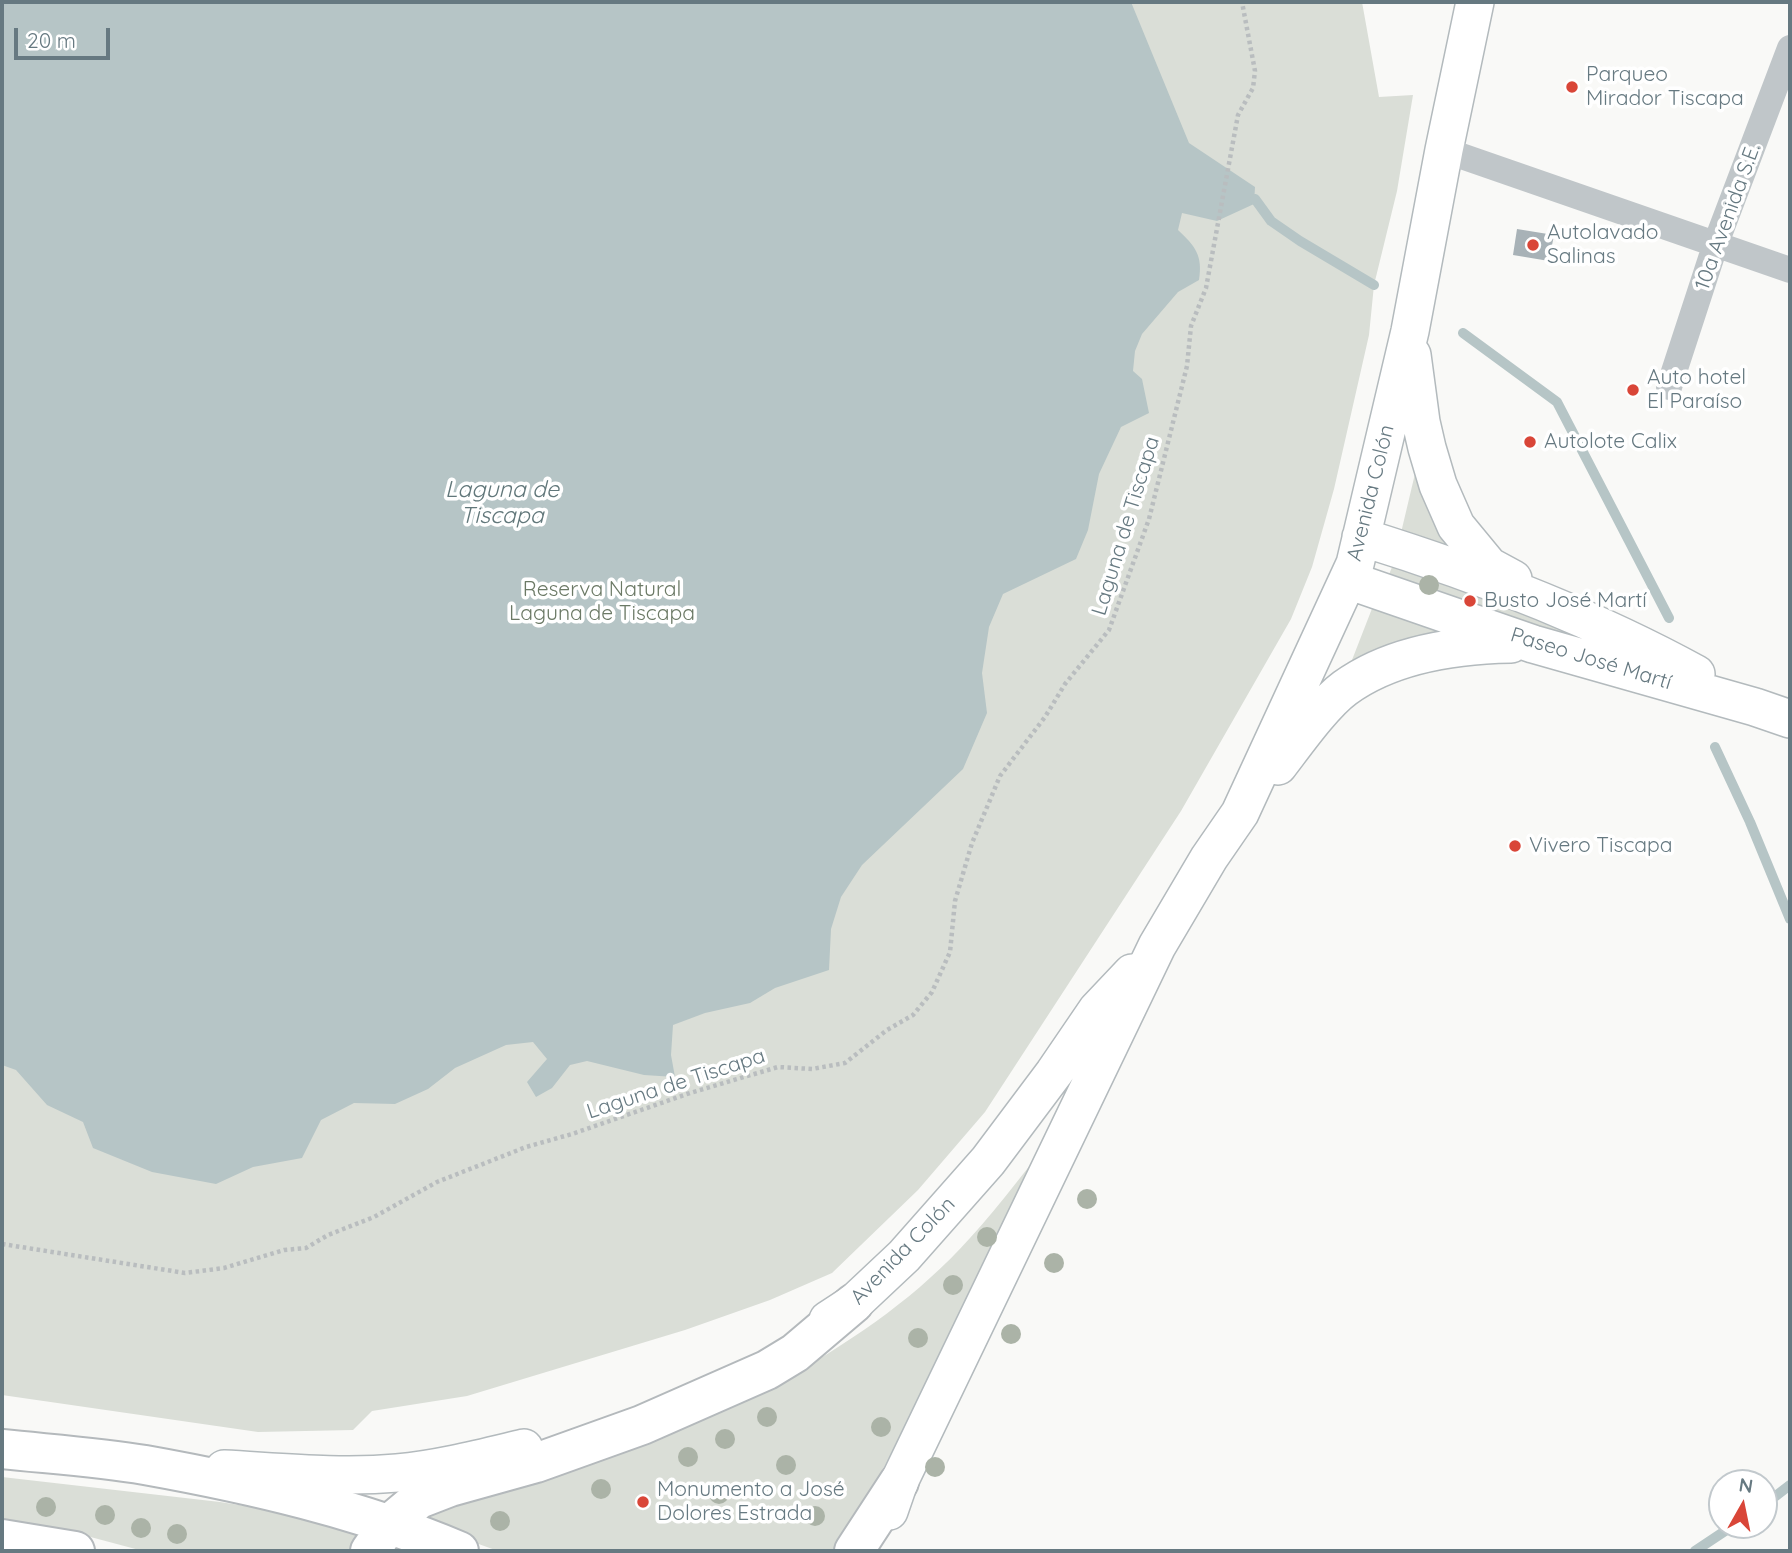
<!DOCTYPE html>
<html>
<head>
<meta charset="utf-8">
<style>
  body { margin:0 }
  #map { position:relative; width:1792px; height:1553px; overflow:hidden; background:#f9f9f7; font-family:Quicksand,sans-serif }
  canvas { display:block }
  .frame { position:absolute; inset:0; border:4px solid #667981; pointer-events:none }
  .north { position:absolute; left:1708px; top:1469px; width:70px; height:70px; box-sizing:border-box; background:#fff; border:2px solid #c2c9cd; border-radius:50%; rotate:9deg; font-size:19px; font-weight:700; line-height:28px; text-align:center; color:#667981 }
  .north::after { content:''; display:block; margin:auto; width:24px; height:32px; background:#d94638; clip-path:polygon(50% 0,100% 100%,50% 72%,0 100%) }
  .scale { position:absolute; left:14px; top:28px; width:96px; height:32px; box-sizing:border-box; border:4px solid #667981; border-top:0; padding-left:9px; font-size:21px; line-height:24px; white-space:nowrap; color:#667981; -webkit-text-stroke:5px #fff; paint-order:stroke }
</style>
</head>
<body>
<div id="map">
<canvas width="1792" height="1553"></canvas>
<div class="frame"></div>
<div class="north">N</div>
<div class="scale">20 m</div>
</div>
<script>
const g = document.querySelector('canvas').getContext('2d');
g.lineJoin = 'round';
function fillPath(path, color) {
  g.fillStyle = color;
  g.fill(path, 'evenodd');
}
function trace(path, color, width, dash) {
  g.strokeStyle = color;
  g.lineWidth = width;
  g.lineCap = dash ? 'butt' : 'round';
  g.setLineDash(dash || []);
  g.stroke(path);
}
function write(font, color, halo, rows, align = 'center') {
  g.font = font + ' Quicksand,sans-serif';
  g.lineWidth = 7;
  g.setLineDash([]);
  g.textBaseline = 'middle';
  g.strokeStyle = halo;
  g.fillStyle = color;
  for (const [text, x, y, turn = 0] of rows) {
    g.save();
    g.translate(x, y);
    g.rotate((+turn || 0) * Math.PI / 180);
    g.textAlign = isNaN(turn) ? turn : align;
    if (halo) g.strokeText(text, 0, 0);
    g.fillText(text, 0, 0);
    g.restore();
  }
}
const green = new Path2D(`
  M2,2H1362L1379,97L1413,95L1397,191L1374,285L1369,335L1334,489L1312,567L1291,619L1181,811L985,1112L918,1190L832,1273L770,1300L685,1330L467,1396L372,1411L353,1430L258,1432L2,1395Z
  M1418,461L1463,559L1400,537Z
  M1394,562L1456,582L1602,646L1600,653L1388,577Z
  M1373,606L1469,633L1345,678Z
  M1061,1126L857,1519L835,1551H498L426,1525L419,1510L792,1375C858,1337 919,1295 970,1238C1002,1203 1031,1163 1061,1126Z
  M2,1477L220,1502L314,1517L354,1532L359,1541L357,1551H143L83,1535L2,1523Z`);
const water = new Path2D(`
  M2,2H1131L1189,143L1255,187L1254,204L1217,221L1182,213L1178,230C1195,246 1203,255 1199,280L1178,292L1142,334L1135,351L1133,371L1142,379L1149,413L1121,427L1099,474L1088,530L1076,559L1003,594L989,627L982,673L987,713L963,769L862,865L841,897L831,929L829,970L775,988L750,1003L705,1013L673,1025L671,1055L675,1077L644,1075L587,1061L570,1065L552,1088L536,1097L527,1082L547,1059L533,1042L506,1045L455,1068L428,1089L395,1104L354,1103L321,1120L302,1158L253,1167L216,1184L152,1172L93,1148L83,1122L47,1105L16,1070L2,1065Z`);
const stream = new Path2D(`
  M1255,199L1271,221L1300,241L1374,285
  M1463,333L1557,402L1669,618
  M1715,747L1750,822L1790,919
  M1764,1505L1790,1485
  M1695,1551L1734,1525`);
const building = new Path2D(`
  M1517,229L1554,235L1549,261L1513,255Z`);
const path = new Path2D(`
  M2,1244L185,1273L224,1268L284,1250L306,1248L328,1235L374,1217L437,1182L526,1147L572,1134L690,1093L778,1067L812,1069L845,1063L887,1030L913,1015L932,992L950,952L955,901L972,843L1000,776L1045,717L1065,684L1109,630L1149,519L1187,366L1191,326L1206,288L1238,115L1253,88L1255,71L1242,2`);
const street = new Path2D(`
  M1444,150L1790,270
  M1669,387L1716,243L1790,48`);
const secondary = new Path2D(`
  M1412,355L1421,422L1427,448L1438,485L1456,526L1489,566L1513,579
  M1361,537C1477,573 1590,616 1696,674
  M1348,580L1533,644L1755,707L1790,719
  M1278,766C1295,744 1323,704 1345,688C1392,654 1455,645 1511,644
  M828,1320L854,1303L904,1256L988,1161L1054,1073L1097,1010L1132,973
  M224,1469C281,1472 340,1478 397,1473C440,1469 482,1458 524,1448
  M889,1511L899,1482L1157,946L1209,858L1240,813L1355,564L1410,331L1444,150L1475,2`);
const highway = new Path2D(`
  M2,1449C49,1454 98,1457 145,1465C251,1484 360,1509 459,1551
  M2,1539L75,1551
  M370,1551L388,1525L419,1499L450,1487L536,1463L642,1425L767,1370L795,1353L854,1303
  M854,1551L899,1482`);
const trees = [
  [1429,585],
  [1087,1199],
  [987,1237],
  [1054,1263],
  [953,1285],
  [1011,1334],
  [918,1338],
  [767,1417],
  [881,1427],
  [725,1439],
  [688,1457],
  [786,1465],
  [935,1467],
  [601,1489],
  [719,1494],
  [46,1507],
  [105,1515],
  [815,1516],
  [500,1521],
  [141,1528],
  [177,1534]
];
const markers = [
  [1572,87,7,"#d94638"],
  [1533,245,7,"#d94638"],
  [1633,390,7,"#d94638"],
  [1530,442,7,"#d94638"],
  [1470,601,7,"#d94638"],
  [1515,846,7,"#d94638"],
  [643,1502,7,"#d94638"]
];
const poiNames = [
  ["Parqueo",1586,75],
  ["Mirador Tiscapa",1586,99],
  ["Autolavado",1547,233],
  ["Salinas",1547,257],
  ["Auto hotel",1647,378],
  ["El Paraíso",1647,402],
  ["Autolote Calix",1544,442],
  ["Busto José Martí",1484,601],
  ["Vivero Tiscapa",1529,846],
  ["Monumento a José",657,1490],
  ["Dolores Estrada",657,1514]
];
const streetNames = [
  ["10a Avenida S.E.",1728,217,-70],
  ["Avenida Colón",1371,493,-76],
  ["Laguna de Tiscapa",1126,526,-73],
  ["Paseo José Martí",1591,659,17],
  ["Laguna de Tiscapa",676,1084,-18],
  ["Avenida Colón",903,1251,-46]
];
const parkNames = [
  ["Reserva Natural",602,590],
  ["Laguna de Tiscapa",602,614]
];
const waterNames = [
  ["Laguna de",502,490],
  ["Tiscapa",502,516]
];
fillPath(green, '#daded7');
fillPath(water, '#b6c5c6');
trace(stream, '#b6c5c6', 10);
fillPath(building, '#a8b2b7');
trace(secondary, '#b3babd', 40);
trace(highway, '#b4b9bc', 42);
trace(path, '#b9bdbf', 4.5, [3.5, 3.5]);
trace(street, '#c0c6c9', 26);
trace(secondary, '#fff', 37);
trace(highway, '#fff', 38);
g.fillStyle = '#abb3a7';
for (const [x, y] of trees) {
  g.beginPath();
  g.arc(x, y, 10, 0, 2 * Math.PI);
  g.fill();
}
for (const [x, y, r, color] of markers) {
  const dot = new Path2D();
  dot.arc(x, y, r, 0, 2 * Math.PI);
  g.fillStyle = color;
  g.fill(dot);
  trace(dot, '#fff', 2.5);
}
write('21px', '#667981', '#fff', poiNames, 'left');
write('21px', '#667981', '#fff', streetNames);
write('21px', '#6b7965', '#fff', parkNames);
write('italic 23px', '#61777a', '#fff', waterNames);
</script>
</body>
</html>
